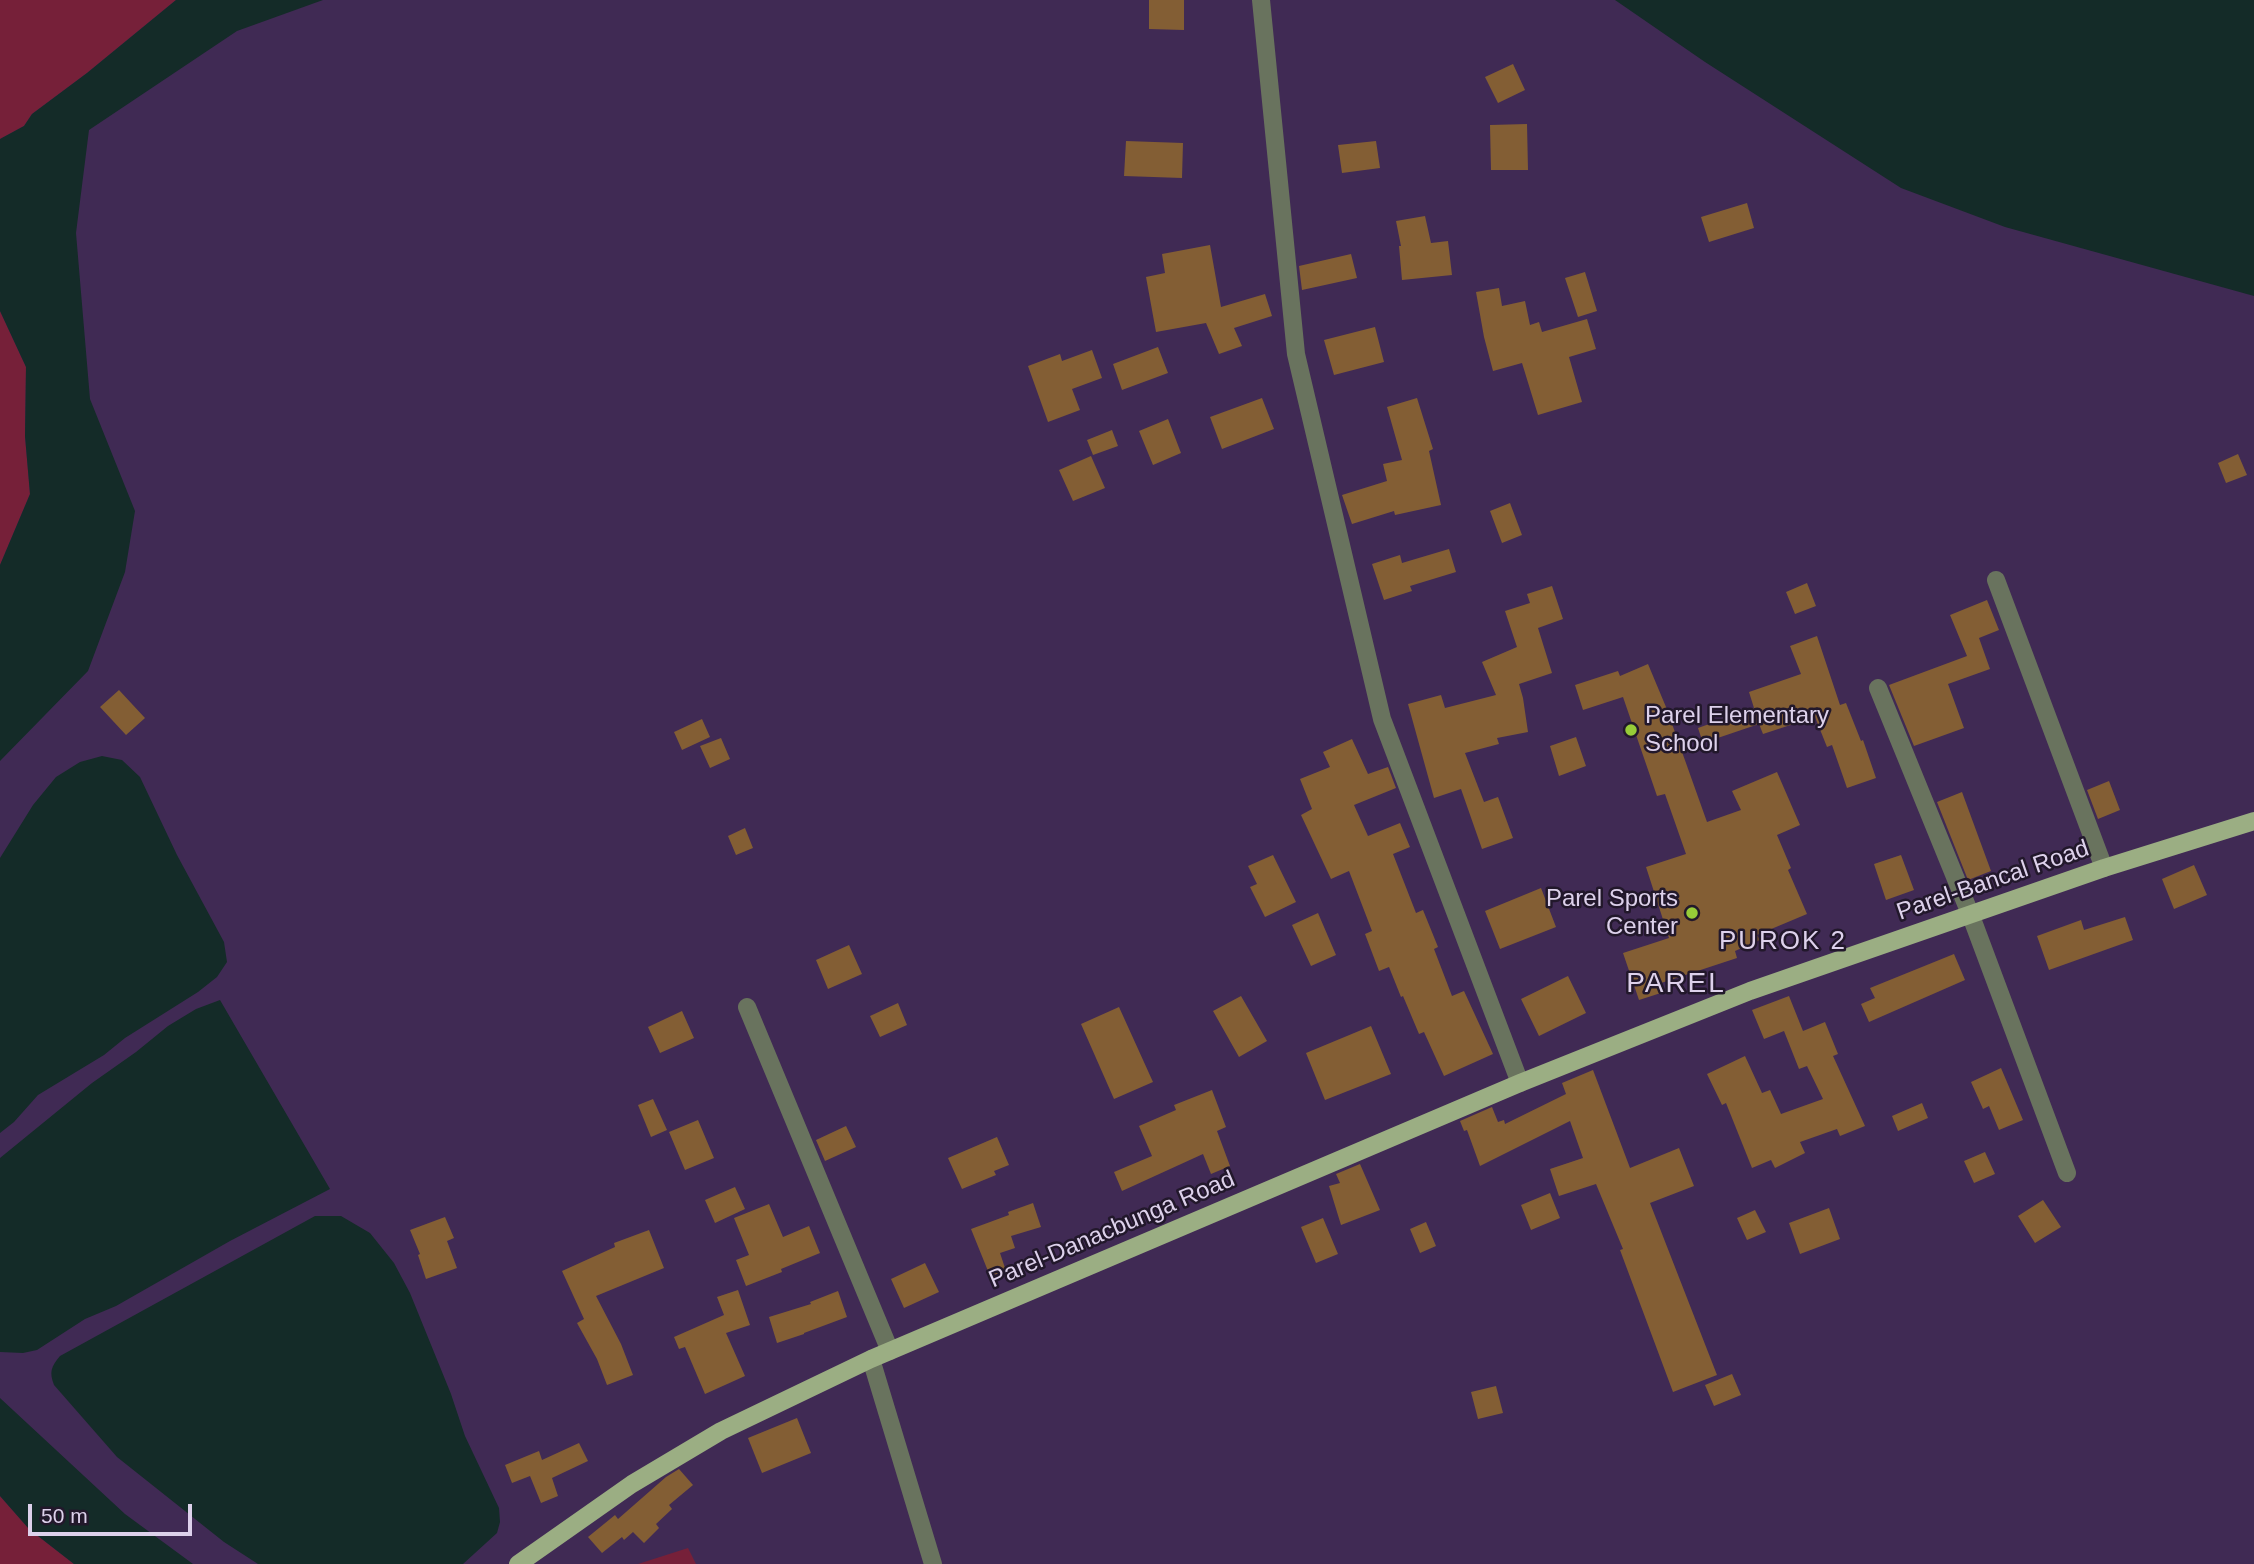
<!DOCTYPE html>
<html>
<head>
<meta charset="utf-8">
<style>
  body { margin:0 }
  #map { position:relative; width:2254px; height:1564px; overflow:hidden; background:#402a54; font-family:Arial,sans-serif }
  canvas { display:block }
  .scale { position:absolute; left:28px; top:1504px; width:164px; height:32px; box-sizing:border-box; border:4px solid #ddd1eb; border-top:0; padding-left:9px; font-size:21px; line-height:24px; white-space:nowrap; color:#ddd1eb; -webkit-text-stroke:5px #22182b; paint-order:stroke }
</style>
</head>
<body>
<div id="map">
<canvas width="2254" height="1564"></canvas>
<div class="scale">50 m</div>
</div>
<script>
const g = document.querySelector('canvas').getContext('2d');
g.lineJoin = 'round';
function fillPath(path, color) {
  g.fillStyle = color;
  g.fill(path, 'evenodd');
}
function trace(path, color, width, dash) {
  g.strokeStyle = color;
  g.lineWidth = width;
  g.lineCap = dash ? 'butt' : 'round';
  g.setLineDash(dash || []);
  g.stroke(path);
}
function write(font, color, halo, rows, align = 'center') {
  g.font = font + ' Arial,sans-serif';
  g.lineWidth = 5;
  g.setLineDash([]);
  g.textBaseline = 'middle';
  g.strokeStyle = halo;
  g.fillStyle = color;
  for (const [text, x, y, turn = 0] of rows) {
    g.save();
    g.translate(x, y);
    g.rotate((+turn || 0) * Math.PI / 180);
    g.textAlign = isNaN(turn) ? turn : align;
    if (halo) g.strokeText(text, 0, 0);
    g.fillText(text, 0, 0);
    g.restore();
  }
}
const green = new Path2D(`
  M0,0H176L87,73L32,114L24,126L0,139Z
  M0,311L26,367L25,436L30,494L0,565Z
  M0,1496L29,1529L74,1564H0Z
  M688,1548L696,1564H638Z`);
const water = new Path2D(`
  M176,0H323L237,31L89,130L76,233L90,399L135,511L125,572L88,671L0,761V565L30,494L25,436L26,367L0,311V139L24,126L32,114L87,73Z
  M1615,0H2254V296L2005,227L1901,188L1705,62Z
  M102,756L122,760L140,777L177,855L224,942L227,962L217,977L198,992L125,1038L104,1055L38,1095L14,1122L0,1133V858L33,805L56,777L80,762Z
  M220,1000L330,1189L230,1241L116,1306L85,1319L37,1350L23,1353L0,1352V1158L92,1083L136,1052L168,1026L196,1009Z
  M315,1216H341L370,1233L394,1263L410,1293L451,1394L465,1436L499,1508L500,1522L497,1533L463,1564H258L224,1542L117,1457L54,1385C49,1372 51,1367 60,1356Z
  M0,1398L125,1514L193,1564H74L29,1529L0,1496Z`);
const building = new Path2D(`
  M1149,0H1184V30L1149,29Z
  M1513,64L1525,90L1498,103L1485,77Z
  M1527,124L1528,170H1491L1490,125Z
  M1126,141L1183,143L1182,178L1124,176Z
  M1376,141L1380,168L1342,173L1338,145Z
  M1747,203L1754,228L1709,242L1701,217Z
  M1425,216L1431,243L1448,241L1452,275L1402,280L1399,246H1401L1396,221Z
  M1210,245L1221,307L1265,294L1272,316L1234,328L1242,346L1219,354L1206,323L1156,332L1146,277L1165,273L1162,254Z
  M1351,254L1357,278L1302,290L1299,266Z
  M1585,272L1597,311L1578,317L1565,278Z
  M1499,288L1502,306L1525,301L1530,325L1539,322L1542,332L1587,319L1596,349L1569,357L1582,402L1538,415L1522,363L1493,371L1484,337L1476,292Z
  M1375,327L1384,362L1334,375L1324,340Z
  M1158,347L1168,373L1122,390L1113,364Z
  M1092,350L1102,378L1072,389L1080,410L1048,422L1028,366L1060,354L1062,361Z
  M1262,398L1274,429L1222,449L1210,417Z
  M1417,398L1433,449L1429,451L1441,505L1395,515L1394,511L1352,524L1342,495L1387,481L1383,464L1402,460L1387,407Z
  M1168,419L1181,453L1153,465L1139,431Z
  M1112,430L1118,446L1093,455L1087,440Z
  M2238,454L2247,475L2226,483L2218,463Z
  M1091,456L1105,488L1073,501L1059,470Z
  M1510,503L1522,535L1502,543L1490,511Z
  M1449,549L1456,572L1410,586L1412,591L1384,600L1372,564L1400,555L1402,563Z
  M1807,583L1816,606L1795,614L1786,592Z
  M1552,586L1563,619L1538,628L1552,673L1519,684L1523,698L1528,732L1497,738L1499,744L1465,753L1484,802L1498,797L1513,838L1482,849L1461,789L1434,798L1408,704L1441,695L1445,708L1496,695L1482,662L1517,647L1505,611L1530,603L1527,594Z
  M1987,600L1999,630L1979,638L1990,669L1948,684L1964,728L1914,746L1889,685L1967,656L1950,615Z
  M1817,636L1840,705L1846,703L1861,741L1863,740L1876,778L1847,788L1832,745L1827,747L1815,717L1763,734L1759,724L1703,743L1698,728L1754,708L1749,692L1801,674L1790,646Z
  M1648,664L1666,707L1707,822L1741,810L1732,791L1777,772L1800,825L1777,835L1791,868L1788,870L1807,914L1757,935L1760,940L1735,951L1737,958L1661,983L1664,992L1639,1000L1623,953L1669,938L1646,867L1686,854L1665,794L1657,796L1623,697L1583,710L1575,685L1618,671L1620,676Z
  M119,690L145,718L126,735L100,707Z
  M702,719L710,737L682,750L674,732Z
  M1576,737L1586,766L1559,776L1550,746Z
  M721,738L730,759L710,768L700,746Z
  M1352,739L1368,774L1388,767L1396,788L1354,805L1368,836L1400,823L1410,847L1393,854L1416,913L1423,910L1438,947L1434,949L1452,996L1464,991L1493,1054L1444,1076L1424,1032L1419,1034L1403,996L1401,997L1389,967L1379,971L1365,934L1372,931L1349,871L1331,879L1301,815L1312,809L1300,779L1330,767L1323,752Z
  M2109,781L2120,810L2098,819L2087,790Z
  M1962,792L1991,871L1968,880L1937,802Z
  M745,828L753,848L736,855L728,836Z
  M1273,855L1296,902L1265,917L1250,887L1257,884L1248,866Z
  M1901,855L1914,890L1886,900L1874,864Z
  M2194,865L2207,895L2174,909L2162,879Z
  M1541,888L1556,927L1500,949L1485,911Z
  M1318,913L1336,955L1311,966L1292,925Z
  M2125,917L2133,940L2049,970L2037,936L2081,920L2084,930Z
  M849,945L862,974L828,989L816,960Z
  M1954,954L1965,980L1869,1022L1861,1004L1875,998L1870,988Z
  M1568,976L1586,1013L1539,1036L1521,999Z
  M1241,996L1267,1041L1239,1057L1213,1011Z
  M1789,996L1803,1031L1825,1022L1838,1054L1833,1056L1865,1126L1840,1136L1837,1129L1800,1142L1805,1153L1775,1168L1771,1160L1752,1168L1726,1103L1722,1105L1707,1074L1745,1056L1762,1093L1770,1090L1781,1114L1823,1099L1807,1066L1799,1069L1784,1031L1764,1039L1752,1010Z
  M898,1003L907,1025L880,1037L870,1016Z
  M1119,1007L1153,1082L1114,1099L1081,1024Z
  M682,1011L694,1038L660,1053L648,1027Z
  M1371,1026L1391,1074L1325,1100L1306,1053Z
  M2001,1068L2023,1120L1999,1130L1989,1106L1983,1109L1971,1082Z
  M1593,1070L1630,1168L1679,1148L1694,1186L1650,1203L1717,1375L1673,1392L1620,1250L1623,1249L1596,1184L1559,1196L1550,1169L1583,1158L1570,1121L1480,1166L1467,1130L1464,1131L1460,1121L1492,1107L1498,1122L1504,1120L1505,1124L1566,1094L1562,1083Z
  M1212,1090L1226,1127L1217,1131L1230,1166L1211,1174L1203,1154L1122,1191L1114,1172L1152,1156L1139,1126L1176,1110L1174,1105Z
  M653,1099L667,1130L651,1137L638,1105Z
  M1922,1103L1928,1118L1898,1131L1892,1116Z
  M698,1120L714,1158L685,1170L669,1132Z
  M846,1126L856,1147L825,1161L816,1140Z
  M997,1137L1009,1165L994,1171L996,1175L962,1189L948,1158Z
  M1985,1152L1995,1174L1974,1183L1964,1161Z
  M1360,1164L1380,1210L1341,1225L1329,1186L1340,1183L1336,1174Z
  M735,1187L745,1209L715,1223L705,1200Z
  M1550,1193L1560,1218L1531,1230L1521,1205Z
  M2043,1200L2061,1227L2035,1243L2018,1216Z
  M1033,1203L1041,1227L1011,1236L1015,1248L1000,1253L1006,1271L990,1276L971,1229L1009,1215L1008,1212Z
  M769,1204L783,1237L809,1226L820,1253L781,1269L782,1272L746,1286L736,1260L749,1255L734,1218Z
  M1829,1208L1840,1239L1800,1254L1789,1223Z
  M1755,1210L1766,1232L1747,1240L1737,1218Z
  M445,1217L454,1238L447,1241L457,1268L426,1279L418,1255L420,1254L410,1230Z
  M1323,1218L1338,1254L1316,1263L1301,1227Z
  M1426,1222L1436,1246L1420,1253L1410,1229Z
  M649,1230L664,1268L596,1296L621,1344L633,1375L607,1385L597,1359L577,1323L584,1319L562,1271L615,1247L614,1243Z
  M925,1263L939,1292L904,1308L891,1279Z
  M738,1290L750,1325L726,1333L745,1376L705,1394L685,1347L679,1349L674,1337L724,1315L717,1297Z
  M838,1291L847,1317L804,1333V1334L777,1343L769,1317L811,1304L810,1302Z
  M1732,1374L1741,1395L1714,1406L1705,1385Z
  M1496,1386L1503,1413L1478,1419L1471,1392Z
  M797,1418L811,1453L762,1473L748,1438Z
  M579,1443L588,1461L552,1478L558,1496L541,1503L530,1476L512,1483L505,1465L539,1451L542,1460Z
  M679,1469L693,1485L669,1505L672,1509L656,1524L659,1528L644,1543L633,1532L624,1540L622,1537L602,1553L588,1537L615,1515L618,1519L666,1477Z`);
const minor = new Path2D(`
  M1261,0L1296,354L1382,719L1520,1083
  M1996,580L2104,868
  M1878,688L1971,916L2067,1173
  M747,1007L890,1351
  M871,1359L933,1564`);
const major = new Path2D(`
  M518,1564L632,1484L721,1431L871,1359L1520,1083L1750,991L2104,868L2254,821`);
const markers = [
  [1631,730,7,"#97cc38"],
  [1692,913,7,"#97cc38"]
];
const poiNames = [
  ["Parel Elementary",1645,716],
  ["School",1645,744],
  ["Parel Sports",1678,899,"right"],
  ["Center",1678,927,"right"]
];
const streetNames = [
  ["Parel-Bancal Road",1993,881,-19],
  ["Parel-Danacbunga Road",1112,1230,-23]
];
const neighbourhoodNames = [
  ["PUROK 2",1783,942]
];
const quarterNames = [
  ["PAREL",1676,984]
];
fillPath(green, '#762039');
fillPath(water, '#142b28');
fillPath(building, '#835e34');
trace(minor, '#69735e', 18);
trace(major, '#9bae83', 18);
for (const [x, y, r, color] of markers) {
  const dot = new Path2D();
  dot.arc(x, y, r, 0, 2 * Math.PI);
  g.fillStyle = color;
  g.fill(dot);
  trace(dot, '#22182b', 2.5);
}
write('24px', '#ddd1eb', '#22182b', poiNames, 'left');
write('24px', '#ddd1eb', '#22182b', streetNames);
g.letterSpacing = '2px';
write('26px', '#ddd1eb', '#22182b', neighbourhoodNames);
g.letterSpacing = '0px';
g.letterSpacing = '2px';
write('28px', '#ddd1eb', '#22182b', quarterNames);
g.letterSpacing = '0px';
</script>
</body>
</html>
